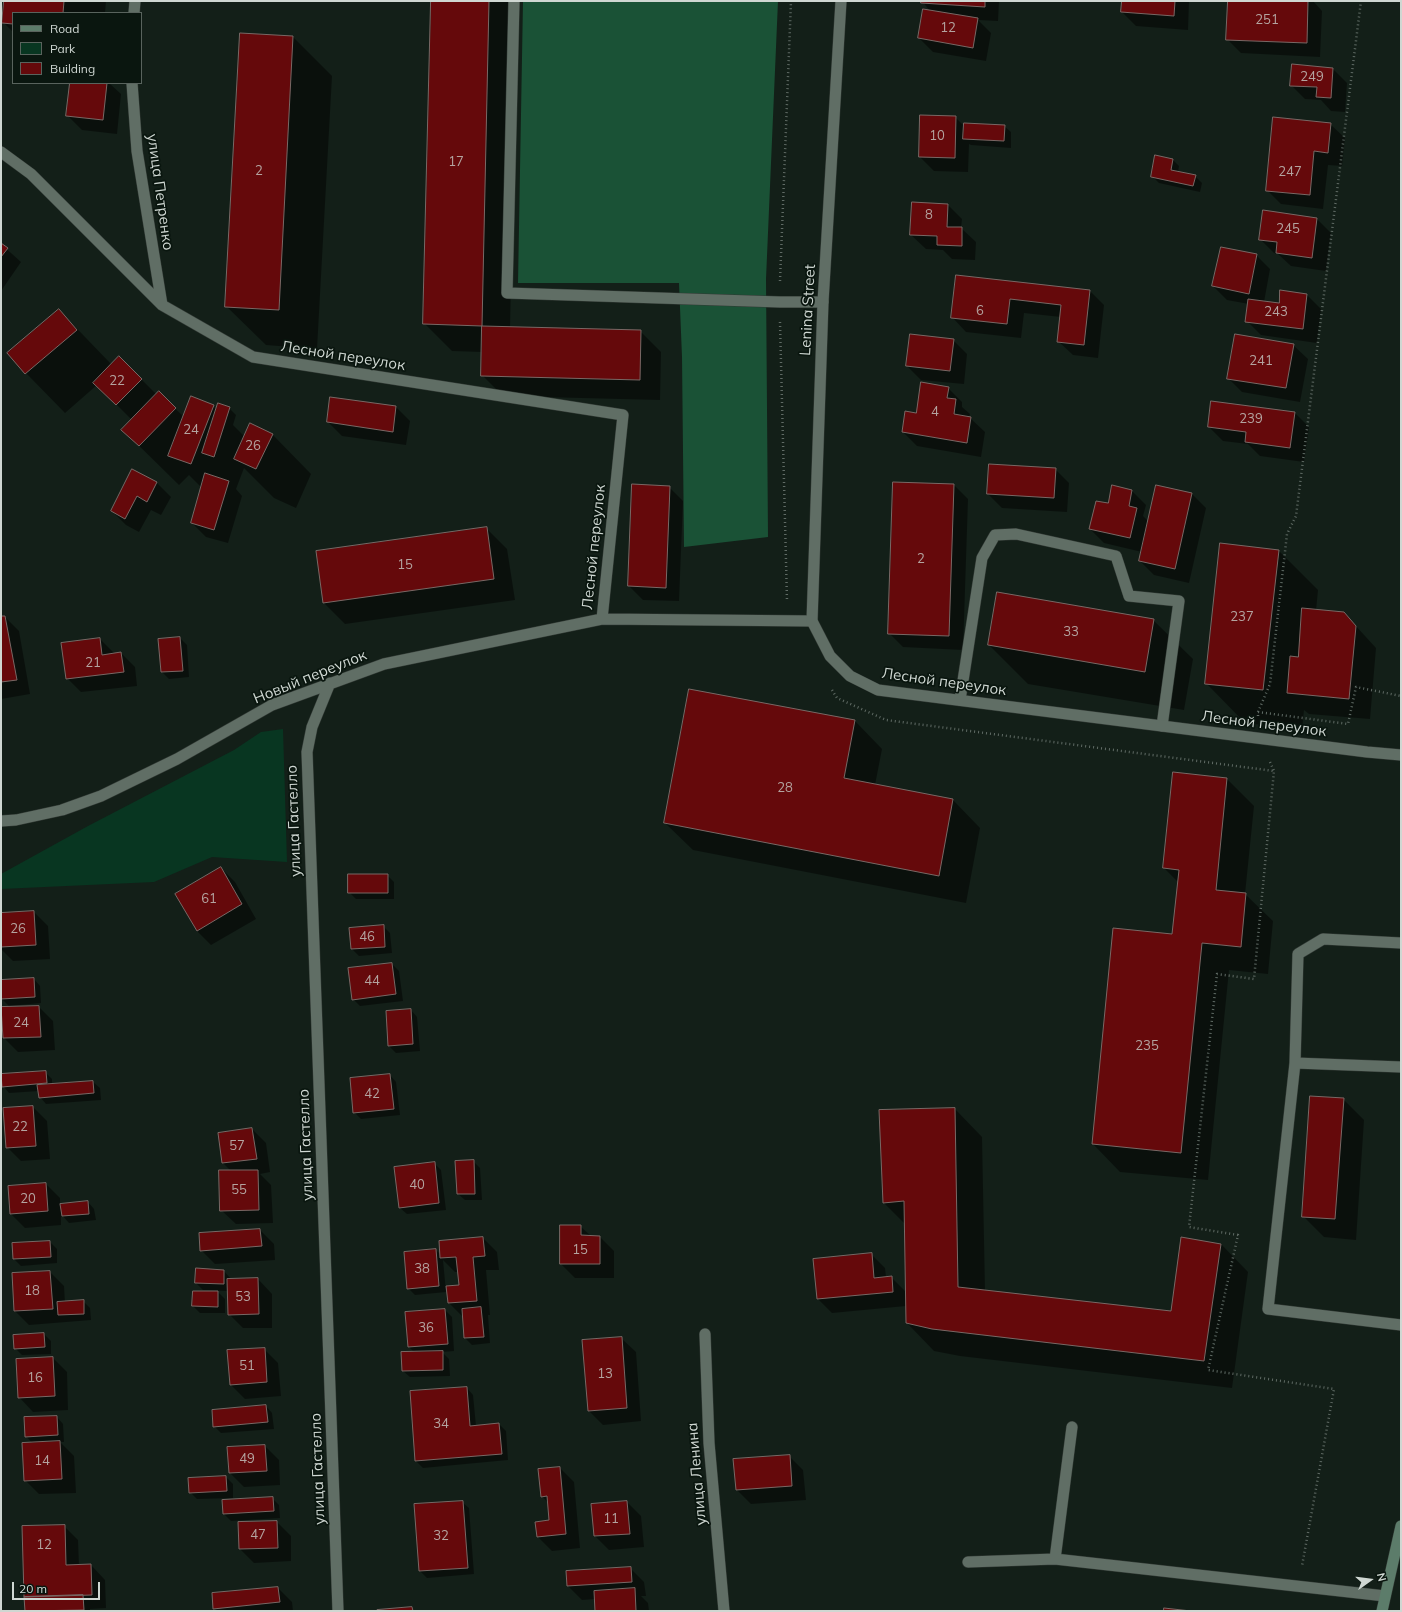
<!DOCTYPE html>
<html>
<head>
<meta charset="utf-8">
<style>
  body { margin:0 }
  #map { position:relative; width:1402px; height:1612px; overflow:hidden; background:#131f18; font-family:Mulish,sans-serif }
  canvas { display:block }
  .frame { position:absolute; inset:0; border:2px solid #cfd7d2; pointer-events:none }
  .legend { position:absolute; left:12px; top:12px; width:130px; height:72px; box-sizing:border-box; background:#0a160f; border:1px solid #59635d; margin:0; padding:5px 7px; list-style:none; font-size:12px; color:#cfd7d2 }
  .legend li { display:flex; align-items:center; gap:8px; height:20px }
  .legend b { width:20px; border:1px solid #59635d }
  .north { position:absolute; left:1350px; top:1560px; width:40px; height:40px; -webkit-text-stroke:3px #0a160f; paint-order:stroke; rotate:76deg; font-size:11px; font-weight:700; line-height:16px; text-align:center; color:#cfd7d2 }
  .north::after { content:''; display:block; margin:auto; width:14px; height:18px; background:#cfd7d2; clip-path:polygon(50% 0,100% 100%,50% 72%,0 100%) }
  .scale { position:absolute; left:12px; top:1582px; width:88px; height:18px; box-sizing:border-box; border:2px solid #cfd7d2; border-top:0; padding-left:5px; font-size:12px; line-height:14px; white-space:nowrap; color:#cfd7d2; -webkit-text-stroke:3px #0a160f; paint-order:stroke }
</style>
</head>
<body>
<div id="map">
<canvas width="1402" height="1612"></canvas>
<div class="frame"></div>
<ul class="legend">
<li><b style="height:5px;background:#5c7c6a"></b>Road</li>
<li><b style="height:11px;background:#083621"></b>Park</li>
<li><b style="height:11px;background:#65090b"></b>Building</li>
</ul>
<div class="north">N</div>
<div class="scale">20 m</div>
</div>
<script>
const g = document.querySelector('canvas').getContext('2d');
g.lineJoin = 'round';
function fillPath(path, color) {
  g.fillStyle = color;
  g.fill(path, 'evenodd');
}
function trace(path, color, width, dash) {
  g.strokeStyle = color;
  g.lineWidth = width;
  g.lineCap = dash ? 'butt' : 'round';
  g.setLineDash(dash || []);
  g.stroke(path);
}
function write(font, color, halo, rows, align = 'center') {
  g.font = font + ' Mulish,sans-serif';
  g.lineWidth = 3.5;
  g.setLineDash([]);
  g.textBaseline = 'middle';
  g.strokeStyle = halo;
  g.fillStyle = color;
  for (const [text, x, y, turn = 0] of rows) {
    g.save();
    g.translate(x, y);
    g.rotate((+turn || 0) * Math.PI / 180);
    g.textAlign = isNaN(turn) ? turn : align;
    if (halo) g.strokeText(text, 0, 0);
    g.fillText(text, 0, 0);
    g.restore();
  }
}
const green = new Path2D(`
  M283,729L287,862L212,857L154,882L1,889V874L88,826L234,750L261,732Z`);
const forest = new Path2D(`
  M523,1H778L766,279L768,537L684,547L682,357L679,283H518Z`);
const shadow = new Path2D(`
  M5,1H106L105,13H13V32L4,23Z
  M432,1H517L510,328L640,331L661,352L660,400L503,396L482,375V352L452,351L424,323Z
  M922,1H999L998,21L978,20L991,33L986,61L933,52L919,38L930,11Z
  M1123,1H1189L1188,30L1136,26L1122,12Z
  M1229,1H1313L1322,11L1320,57L1241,53L1227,39Z
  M293,37L332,76L317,349L266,345L226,306Z
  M1333,69L1347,83L1345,112L1331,111L1321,100L1305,99L1291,85Z
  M71,83H109L121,94L117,134L82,130L68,116Z
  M955,117L964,126H1004L1011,132V148L971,145L969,144L968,172L934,171L920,157Z
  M1330,124L1345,138L1342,166L1328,165L1323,209L1281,204L1267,190Z
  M1173,160L1179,166L1178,172L1195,176L1202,183L1200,192L1159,183L1152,176Z
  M948,205L962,219L961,228L976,242L975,260L952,259L943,250L926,249L911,235Z
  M1264,211L1317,219L1331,233L1326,271L1291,266L1278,254L1274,253L1260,239Z
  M1,244L21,262L1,291Z
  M1256,255L1270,269L1264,302L1280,304L1307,295L1321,309L1317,343L1261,335L1247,321L1249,304L1227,300L1213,286Z
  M957,276L1090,291L1104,305L1098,358L1073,355L1058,341L1061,317L1024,313L1021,338L966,332L952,317Z
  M59,310L112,365L119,357L157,395L159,393L184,417L213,406L217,410L229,408L236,415L233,425L245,437L272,434L311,474L296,508L274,498L244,468L236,489L242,496L228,543L206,537L192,523L202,488L189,475L179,485L123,430L132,420L97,385L65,413L26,373Z
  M953,340L967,354L964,384L921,380L907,366Z
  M1293,345L1308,359L1300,402L1242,392L1228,378Z
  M948,388L962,402V407L970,414L969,417L985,432L981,457L917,446L903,432L917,414Z
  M331,398L396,407L410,421L406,445L342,436L328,422Z
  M1295,413L1309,427L1304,462L1260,456L1248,444L1223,441L1209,427Z
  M1055,469L1069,483L1067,512L1002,508L988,494Z
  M133,470L157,483L171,497L161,515L151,510L139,532L126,525L112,511Z
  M894,483L954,485L968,499L963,650L903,647L889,633Z
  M1157,486L1192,494L1206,508L1189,583L1154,575L1140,561L1142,552L1104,543L1090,529L1132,491L1146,505L1143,516L1149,522Z
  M669,487L683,501L679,601L643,600L629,586Z
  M486,528L507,549L515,600L345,624L324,603Z
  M1279,551L1318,590L1316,611L1344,613L1376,648L1370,719L1309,714L1304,710L1302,729L1245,723L1206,683Z
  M1,617H5L19,631L30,694L1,699Z
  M1153,620L1193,659L1184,710L1028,684L989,645Z
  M180,638L187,645L189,677L169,679L162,672L160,640Z
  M100,639L115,654L121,653L135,667L137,686L81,692L67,678Z
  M855,721L882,749L875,785L953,800L980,828L966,903L693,850L665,823Z
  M1227,779L1254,806L1245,894L1273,921L1268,974L1229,970L1208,1180L1120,1172L1093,1144L1173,935L1178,882L1164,868Z
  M221,868L235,882L256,919L211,945L197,931L176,895Z
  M387,875L394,882V899H356L349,892Z
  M34,912L48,926L50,959L13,961L1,949V914Z
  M383,926L390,933L392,953L359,956L352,949L350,929Z
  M392,964L399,971L403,1001L360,1006L353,999Z
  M34,979L40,986L41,1003L9,1006L2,999L1,981Z
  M39,1007L53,1021L55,1050L18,1052L4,1038Z
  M411,1010L417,1017L420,1051L396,1053L389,1046Z
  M45,1072L52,1079V1085L93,1082L100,1088L101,1100L46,1104L40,1097L39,1091L9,1093L3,1086Z
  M390,1075L396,1082L400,1115L361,1119L354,1112Z
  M1343,1099L1364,1120L1356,1240L1324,1237L1303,1216Z
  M33,1107L47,1121L50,1159L21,1161L7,1147Z
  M955,1109L982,1137L985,1291L1171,1312L1221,1244L1248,1272L1232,1388L960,1356L934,1351L907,1323L906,1306L832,1313L818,1299L814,1260L871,1254L885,1268L886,1277H891L906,1292L905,1224L884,1203L880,1111Z
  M252,1129L266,1143L270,1172L260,1174L271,1185L273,1223L236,1224L221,1210L231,1171L223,1163Z
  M473,1161L480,1168L482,1200H465L458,1194Z
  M434,1163L441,1170L446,1210L407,1214L400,1208Z
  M46,1184L60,1198V1205L88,1202L94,1209L96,1220L69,1223L61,1214V1225L25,1228L11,1214Z
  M580,1226L591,1236L600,1237L614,1251V1278H575L561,1264Z
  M260,1230L274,1244L275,1260L215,1264L201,1250Z
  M483,1238L497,1252L499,1270H486L490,1315H488L490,1343L472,1345L465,1338L463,1317L449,1303L460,1286L458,1272H455L443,1260L446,1292L415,1295L408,1288L436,1250L441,1255Z
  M50,1242L57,1249V1263L21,1266L14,1259Z
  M224,1271L230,1278V1280L258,1279L272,1294V1328H243L229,1314L228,1291L203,1290L196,1283Z
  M50,1272L64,1286L65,1303L83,1301L90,1308L91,1320L29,1325L15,1311L13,1274Z
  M194,1292H218L225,1299V1313H200L193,1306Z
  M445,1310L452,1317L454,1351L442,1352L449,1359L450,1376L410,1377L403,1371L415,1353L409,1347L406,1313Z
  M44,1334L51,1341V1354L22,1355L15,1348Z
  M621,1338L636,1352L641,1421L603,1425L589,1411Z
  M264,1349L278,1363L281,1396L245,1399L231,1385Z
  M53,1358L67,1372L68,1410L33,1412L19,1397Z
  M467,1388L473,1395L476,1426L499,1424L506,1431L508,1460L423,1468L416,1461Z
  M266,1406L272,1413L274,1429L221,1433L214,1426Z
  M57,1417L63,1424L64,1442H60L74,1456L76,1493L39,1494L25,1480L33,1444L26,1436Z
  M265,1446L279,1460L280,1485L244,1487L230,1473L228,1448Z
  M789,1456L803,1470L806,1500L751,1504L737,1490Z
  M560,1468L574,1482L580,1548L552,1551L538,1537L550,1521L548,1503L542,1496Z
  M226,1477L233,1484V1498L197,1499L190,1492Z
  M272,1498L279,1505L280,1518L231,1521L224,1514Z
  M462,1502L469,1508L474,1574L427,1578L420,1571Z
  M627,1502L641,1516L644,1547L609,1550L595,1536Z
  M277,1522L291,1536V1561L254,1563L240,1549Z
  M64,1526L78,1540L79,1566L91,1565L105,1580L106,1608L90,1609V1611H26L23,1527Z
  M630,1568L644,1582L646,1596H641L648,1603L649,1611H596L595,1599L582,1600L568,1586Z
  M278,1588L292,1602L293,1611H217L214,1608Z`);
const building = new Path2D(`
  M4,1H64L63,13H13V24L2,23Z
  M431,1H489L482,326L423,324Z
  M921,1H985V7L921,3Z
  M1122,1H1175L1174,16L1121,12Z
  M1228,1H1308L1307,43L1226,40Z
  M923,9L978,18L973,48L918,38Z
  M240,33L293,36L279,310L225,307Z
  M1292,64L1333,68L1331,98L1316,97L1317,87L1290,86Z
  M70,83H107L103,120L66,116Z
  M920,115L956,116L955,158L919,157Z
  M1273,117L1331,123L1328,153L1314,151L1310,195L1266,191Z
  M964,123L1005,125L1004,141L963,139Z
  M1155,155L1173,159L1171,170L1196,175L1193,186L1151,177Z
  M912,202L948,204L947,227H962V246L937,245V236L910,235Z
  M1263,210L1317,218L1312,258L1276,253L1277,242L1259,240Z
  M1,243L8,248L1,257Z
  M1221,247L1257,254L1249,294L1212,286Z
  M956,275L1090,290L1084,345L1057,342L1061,305L1010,299L1007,324L951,318Z
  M1280,290L1307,294L1303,329L1245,322L1248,299L1279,303Z
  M59,309L77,330L25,374L7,353Z
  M482,326L641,330L640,380L481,376Z
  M910,334L954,339L950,371L906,366Z
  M1235,334L1294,344L1286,388L1227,379Z
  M119,356L142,379L116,405L93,383Z
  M921,382L949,387L947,398L956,399L954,414L971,417L967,443L902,432L905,411L916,413Z
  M159,391L176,408L139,446L121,430Z
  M191,396L214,405L191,464L168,456Z
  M330,397L396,406L393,432L327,422Z
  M1211,401L1295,412L1290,448L1245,442L1246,432L1208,427Z
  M218,403L230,407L214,457L202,453Z
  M250,423L273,434L256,469L234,459Z
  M989,464L1056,468L1054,498L987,494Z
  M132,469L157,482L147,502L137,496L125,519L111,511Z
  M205,473L229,481L214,530L191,523Z
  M893,482L954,484L949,636L888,634Z
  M632,484L670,486L666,588L628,586Z
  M1112,485L1132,490L1129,506L1137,508L1130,538L1089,529L1096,501L1108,503Z
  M1156,485L1192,493L1175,569L1139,561Z
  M487,527L494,579L323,603L316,551Z
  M1220,543L1279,550L1263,690L1205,684Z
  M997,592L1154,619L1145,672L988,645Z
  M1302,608L1344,612L1356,626L1349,699L1287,693L1290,656L1298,657Z
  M1,616H5L17,680L1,682Z
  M180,637L183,671L161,672L158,639Z
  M100,638L102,655L121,652L124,672L66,679L61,643Z
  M689,689L855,720L844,778L953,799L939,876L664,823Z
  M1173,772L1227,778L1216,890L1246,893L1241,947L1202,943L1181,1153L1092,1144L1113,928L1172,934L1179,870L1163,868Z
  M221,867L242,904L197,931L175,894Z
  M348,874H388V893H348Z
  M34,911L36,945L1,947V913Z
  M384,925L385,947L351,949L349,928Z
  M392,963L396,994L352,1000L348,968Z
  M34,978L35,997L1,999V980Z
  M39,1006L41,1037L3,1038L1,1007Z
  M411,1009L413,1044L388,1046L386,1011Z
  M46,1071L47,1083L2,1087L1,1074Z
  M390,1074L394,1109L353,1113L350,1078Z
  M93,1081L94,1093L39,1098L37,1085Z
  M1310,1096L1344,1098L1335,1219L1302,1217Z
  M33,1106L36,1146L6,1148L3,1108Z
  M955,1108L958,1287L1171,1311L1181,1237L1221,1244L1204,1361L932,1329L906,1323L904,1201L883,1203L879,1110Z
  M252,1128L257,1159L222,1163L218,1133Z
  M474,1160L475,1194H457L455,1161Z
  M435,1162L439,1203L399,1208L394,1167Z
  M219,1170H258L259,1210L220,1211Z
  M46,1183L48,1211L10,1214L8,1186Z
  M88,1201L89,1214L62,1216L60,1204Z
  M560,1225H581V1235L600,1236V1264H560Z
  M260,1229L262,1246L200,1251L199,1233Z
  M483,1237L485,1256L473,1257L477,1301L448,1303L446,1286L459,1285L456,1257L440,1258L439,1241Z
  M50,1241L51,1257L13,1259L12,1243Z
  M436,1249L439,1286L407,1289L404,1252Z
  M872,1253L874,1278L892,1276L893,1292L817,1299L813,1259Z
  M196,1268L224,1270V1284L195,1283Z
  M50,1271L53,1309L14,1311L12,1273Z
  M258,1278L259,1314L228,1315L227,1279Z
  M193,1291H218V1307L192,1306Z
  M84,1300V1314L58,1315L57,1302Z
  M481,1307L484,1337L464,1338L462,1309Z
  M445,1309L448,1344L408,1347L405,1312Z
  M44,1333L45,1347L14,1349L13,1335Z
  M622,1337L627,1408L588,1411L582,1340Z
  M265,1348L267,1382L230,1385L227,1350Z
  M443,1351V1370L402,1371L401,1352Z
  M53,1357L55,1396L18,1398L16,1359Z
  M467,1387L470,1426L499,1423L502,1454L415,1461L410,1391Z
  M266,1405L268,1422L213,1427L212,1410Z
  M57,1416L58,1435L25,1437L24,1417Z
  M60,1441L62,1479L24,1481L22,1443Z
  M265,1445L267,1471L229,1473L227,1447Z
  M790,1455L792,1486L736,1490L733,1459Z
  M560,1467L566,1534L537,1537L535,1522L549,1520L547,1496L541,1497L538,1469Z
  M226,1476L227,1491L189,1493L188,1478Z
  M273,1497L274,1511L223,1514L222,1500Z
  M463,1501L468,1568L419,1571L414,1504Z
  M627,1501L630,1534L594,1536L591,1504Z
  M277,1521L278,1548L239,1549L238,1522Z
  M65,1525L66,1565L91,1564L92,1595L24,1597L22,1526Z
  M631,1567L632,1582L567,1586L566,1571Z
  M278,1587L280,1602L213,1609L212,1593Z
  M635,1588L636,1611H595L594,1591Z
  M83,1595L84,1610L25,1611L24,1597Z
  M412,1607L413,1611H377V1610Z
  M1164,1608L1191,1611H1164Z`);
const path = new Path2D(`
  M780,281L791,1
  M780,322L787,601
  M832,690L837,698L886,720L1274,771L1254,979L1217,974L1189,1227L1238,1235L1208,1370L1334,1389L1302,1566
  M1258,712L1348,724L1356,687L1401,696
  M1258,716V712L1270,684L1287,534L1296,516L1361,1
  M1270,762L1274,771`);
const service = new Path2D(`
  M514,1L507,293L780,302H823
  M960,700L982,558L995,535L1016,534L1116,556L1129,596L1179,601L1162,726
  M1295,1063L1298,954L1323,939L1401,943
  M1401,1067L1295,1063L1268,1309L1401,1325
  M1072,1427L1055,1559L1385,1596
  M968,1562L1055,1559`);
const minor = new Path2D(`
  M134,13L135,1
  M132,83L137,151L162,305
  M1,152L31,174L162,305L253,357L623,415L602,619L812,621
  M330,683L312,727L307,752L338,1611
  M1,821L16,820L62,810L101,796L177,759L272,705L384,664L602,619
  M705,1334L709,1443L724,1611`);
const tertiary = new Path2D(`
  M841,1L823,302L812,621L830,656L850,676L878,690L1367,752L1401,755`);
const secondary = new Path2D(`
  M1382,1611L1401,1526`);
const numberNames = [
  ["251",1267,20],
  ["12",948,28],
  ["249",1312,77],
  ["10",937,136],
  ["17",456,162],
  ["2",259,171],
  ["247",1290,172],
  ["8",929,215],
  ["245",1288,229],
  ["6",980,311],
  ["243",1276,312],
  ["241",1261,361],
  ["22",117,381],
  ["4",935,412],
  ["239",1251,419],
  ["24",191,430],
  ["26",253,446],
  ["2",921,559],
  ["15",405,565],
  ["237",1242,617],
  ["33",1071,632],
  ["21",93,663],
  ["28",785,788],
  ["61",209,899],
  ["26",18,929],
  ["46",367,937],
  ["44",372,981],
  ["24",21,1023],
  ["235",1147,1046],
  ["42",372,1094],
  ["22",20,1127],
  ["57",237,1146],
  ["40",417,1185],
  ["55",239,1190],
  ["20",28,1199],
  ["15",580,1250],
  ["38",422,1269],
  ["18",32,1291],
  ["53",243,1297],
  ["36",426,1328],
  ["51",247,1366],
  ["13",605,1374],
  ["16",35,1378],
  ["34",441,1424],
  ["49",247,1459],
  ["14",42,1461],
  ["11",611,1519],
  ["47",258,1535],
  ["32",441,1536],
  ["12",44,1545]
];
const streetNames = [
  ["улица Петренко",160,192,82],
  ["Lenina Street",808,310,-87],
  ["Лесной переулок",343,356,9],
  ["Лесной переулок",594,547,-84],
  ["Новый переулок",310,677,-22],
  ["Лесной переулок",944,682,8],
  ["Лесной переулок",1264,724,7],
  ["улица Гастелло",294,821,-92],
  ["улица Гастелло",306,1145,-92],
  ["улица Гастелло",318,1469,-92],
  ["улица Ленина",697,1474,-95]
];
fillPath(green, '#083621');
fillPath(forest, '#1a5236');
fillPath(shadow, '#0007');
fillPath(building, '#65090b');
trace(building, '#796865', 1);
trace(service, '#323a35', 12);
trace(minor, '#323a35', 12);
trace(tertiary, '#323a35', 12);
trace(secondary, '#323a35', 12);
trace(path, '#606b65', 2.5, [1, 3]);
trace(service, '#606e65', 11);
trace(minor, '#606e65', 11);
trace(tertiary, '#606e65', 11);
trace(secondary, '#5c7c6a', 11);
write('13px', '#b4a4a0', null, numberNames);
write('15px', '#cfd7d2', '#0a160f', streetNames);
</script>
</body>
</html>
